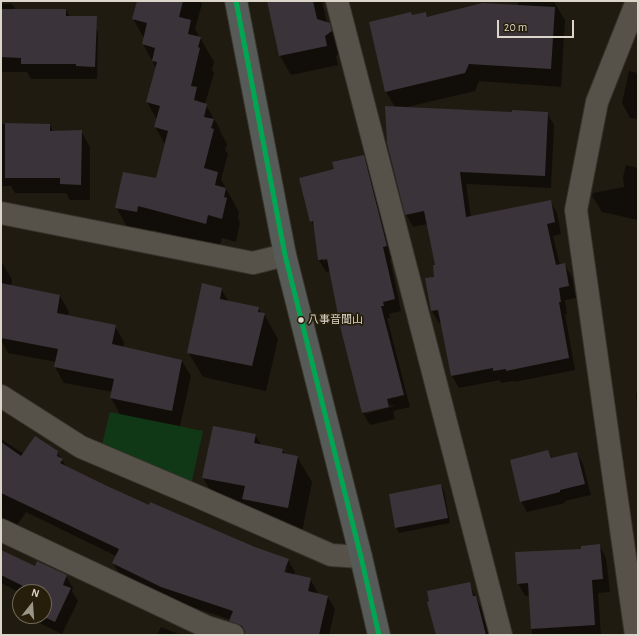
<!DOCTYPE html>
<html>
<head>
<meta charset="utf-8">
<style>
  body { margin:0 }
  #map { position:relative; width:639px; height:636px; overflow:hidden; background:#201b11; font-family:"Alegreya Sans",sans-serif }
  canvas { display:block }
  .frame { position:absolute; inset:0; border:2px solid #dcd6ca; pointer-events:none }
  .north { position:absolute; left:12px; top:584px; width:40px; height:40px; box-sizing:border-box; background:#261e0b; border:1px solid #6f6857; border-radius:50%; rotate:17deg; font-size:11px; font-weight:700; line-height:16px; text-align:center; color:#dcd6ca }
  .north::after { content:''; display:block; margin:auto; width:14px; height:18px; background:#9a9589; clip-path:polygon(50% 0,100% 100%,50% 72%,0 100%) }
  .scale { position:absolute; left:497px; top:20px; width:77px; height:18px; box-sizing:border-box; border:2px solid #dcd6ca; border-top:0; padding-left:5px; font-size:12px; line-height:14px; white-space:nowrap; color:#dcd6ca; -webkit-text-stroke:3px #261e0b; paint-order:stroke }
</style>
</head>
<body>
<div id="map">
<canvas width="639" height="636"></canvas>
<div class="frame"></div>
<div class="north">N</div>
<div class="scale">20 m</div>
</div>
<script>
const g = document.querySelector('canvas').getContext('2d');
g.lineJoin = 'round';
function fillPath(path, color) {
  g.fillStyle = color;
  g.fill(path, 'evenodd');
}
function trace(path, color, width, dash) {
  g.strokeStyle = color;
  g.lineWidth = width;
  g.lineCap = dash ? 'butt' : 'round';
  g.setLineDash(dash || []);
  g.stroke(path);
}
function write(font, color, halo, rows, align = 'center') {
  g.font = font + ' "Alegreya Sans","Noto Sans JP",sans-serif';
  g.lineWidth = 3.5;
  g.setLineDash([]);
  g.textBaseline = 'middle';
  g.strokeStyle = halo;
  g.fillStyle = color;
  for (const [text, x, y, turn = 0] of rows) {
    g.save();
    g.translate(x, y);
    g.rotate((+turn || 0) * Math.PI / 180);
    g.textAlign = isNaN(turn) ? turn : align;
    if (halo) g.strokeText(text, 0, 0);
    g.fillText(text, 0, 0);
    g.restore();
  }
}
const green = new Path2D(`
  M110,412L203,431L191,485L101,449Z`);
const shadow = new Path2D(`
  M138,1H200L202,4L195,29L214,62L212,70L214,73L205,104L220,129V131L227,144L225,150L228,154L221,179L239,212L238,218L240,223L236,242L222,238L219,247L152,230L150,236L130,232L116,207L157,179L165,144L155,127L157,120L147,102L156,68L143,44L144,38L133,19Z
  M268,1H322L327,23L329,24L341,44L343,51L336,56L338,65L291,75L280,56Z
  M518,1L554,2L565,20L561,87L479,81L475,91L407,107L513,113H547L554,125L551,188L466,184L471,217L550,201L557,213L561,234L553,236L560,265H565L572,277L576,298L565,300L567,314H565L575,370L514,382L513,381L501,383L500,380L459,388L452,376L441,323H439L432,311L426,279L436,278V266L428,224L413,227L406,214L395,107L386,92L371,25L426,13L428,17L518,6Z
  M1,4H12L16,10H66L70,17H89L98,32L97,79H31L27,72H1Z
  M629,71L638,73V119L630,118L622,103Z
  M1,124L50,125L53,132L81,131L90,147V200H70L66,193H15L11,186H1Z
  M363,156L370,168L393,258L390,259L401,311L389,314L390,318H387L410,407L393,411L395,419L370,425L363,413L342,330L331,271L326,272L319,260L315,228L311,221L335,170ZM323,259H332L323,261ZM393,405L394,406L365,414V412Z
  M626,165L638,168V220L602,212L592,196L593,193L624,187L623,177Z
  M1,264H3L12,280L11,286L60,296L69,312L68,316L115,326L124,342L123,348L182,361L191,376L180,426L120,414L111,398L113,392L64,383L55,367L56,362L8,353L1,340Z
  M221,289L229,302L258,308L262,314H264L278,339L266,391L203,377L188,352Z
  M636,393H638V421Z
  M255,435L262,446L282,450L285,454L297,457L312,482L302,532L218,503L203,478Z
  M1,439L24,454L57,452L67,468L149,506L254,548L288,560L295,572L294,575L310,579L317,591V594L328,597L335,609L329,635H242L237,633L231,620L169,599L120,575L113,563L116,556L26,512L13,531L1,532ZM285,568H287L284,577L282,576Z
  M548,451L553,459L577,453L583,464L591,495L565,501V503L527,512L521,501Z
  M441,485L444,491L450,523L399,533L396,527Z
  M599,545L606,558L610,592L598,593L601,635H532L530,596H525L518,583L582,550Z
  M1,551L36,567L66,576L73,588L72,591L78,601L62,634L25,616H44V592L20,593L1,583Z
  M469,583L481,608L489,635H437Z
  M161,627L181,635H157Z`);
const building = new Path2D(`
  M137,1H183L179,17L191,20L188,34L201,37L198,47L200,48L191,86L197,87L194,100L207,104L204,117L214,119L211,128L214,129L204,168L218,172L215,185L226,188L224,197L227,198L222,219L208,215L206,224L138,206L137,212L115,208L123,172L156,178L168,131L154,127L160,106L146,102L157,62L152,61L155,48L142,44L147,23L132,19Z
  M267,1H313L317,19L330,23L332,31L325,36L327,46L279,56Z
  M482,3L555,7L551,69L469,64L465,73L385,92L369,22L411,12L412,15L426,12L427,17Z
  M1,9H66V16H97L95,67L76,66V64H21V58L1,57Z
  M385,106L512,112V110L548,112L545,176L460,172L466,217L551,200L555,222L547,224L556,265L565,263L569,286L559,288L561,302H559L569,358L506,371V369L493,371V368L451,376L438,310L431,311L425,278L434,277L433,265H435L424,211L405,215L387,143Z
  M5,123L50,124V131L82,130L81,185L60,184V178H5Z
  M364,155L387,246L383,247L395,299L383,302L384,306H381L404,395L387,399L389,407L362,413L341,330L327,259L318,260L313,221L310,222L299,178L334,169L332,162Z
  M1,283L60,295L57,313L116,325L112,344L182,360L172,411L110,398L114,379L54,367L58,349L1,338Z
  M202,283L222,288L220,299L259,307L258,312L265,313L252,366L187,353Z
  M213,426L256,434L254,443L283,449L282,453L298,456L288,508L242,499L245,486L202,478Z
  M35,436L58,451L57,456L63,459L60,463L105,485L149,505L150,502L255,547L289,559L284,572L311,578L308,591L328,596L319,635H245V632L242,626L229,621L233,611L161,587L112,563L119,549L1,493V442L21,456Z
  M548,450L551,458L577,452L585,484L560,490V492L520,502L510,460Z
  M441,484L448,518L395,528L389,494Z
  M600,544L603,579L592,580L595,625L531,629L528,583L517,584L515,552L581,549V546Z
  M1,550L35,566L37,561L67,575L63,585L71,588L55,622L42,616H44V592H23L25,587L1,575Z
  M470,582L473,596H476L486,635H436L427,602L429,601L427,591Z`);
const minor = new Path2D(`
  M337,1L501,635
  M1,213L253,263L285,255
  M1,396L81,447L199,497L331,555L361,557
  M1,530L207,627L233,635
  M636,635L576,210L597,102L637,1`);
const major = new Path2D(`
  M236,1L285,255L361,557L379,635`);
const bus1 = new Path2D(`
  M236,1L285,255L361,557L379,635`);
const markers = [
  [301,320,3.5,"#dcd6ca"]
];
const busNames = [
  ["八事音聞山",308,320]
];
fillPath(green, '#103817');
fillPath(shadow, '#0007');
fillPath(building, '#3a3339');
trace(minor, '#38342d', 24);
trace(major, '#38342d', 24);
trace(minor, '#56524a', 22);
trace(major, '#565b58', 22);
trace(bus1, '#00a651', 5);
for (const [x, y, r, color] of markers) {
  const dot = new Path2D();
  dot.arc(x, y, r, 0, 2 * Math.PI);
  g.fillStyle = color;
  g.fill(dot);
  trace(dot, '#261e0b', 1.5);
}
write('11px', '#dcd6ca', '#261e0b', busNames, 'left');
</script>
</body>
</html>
